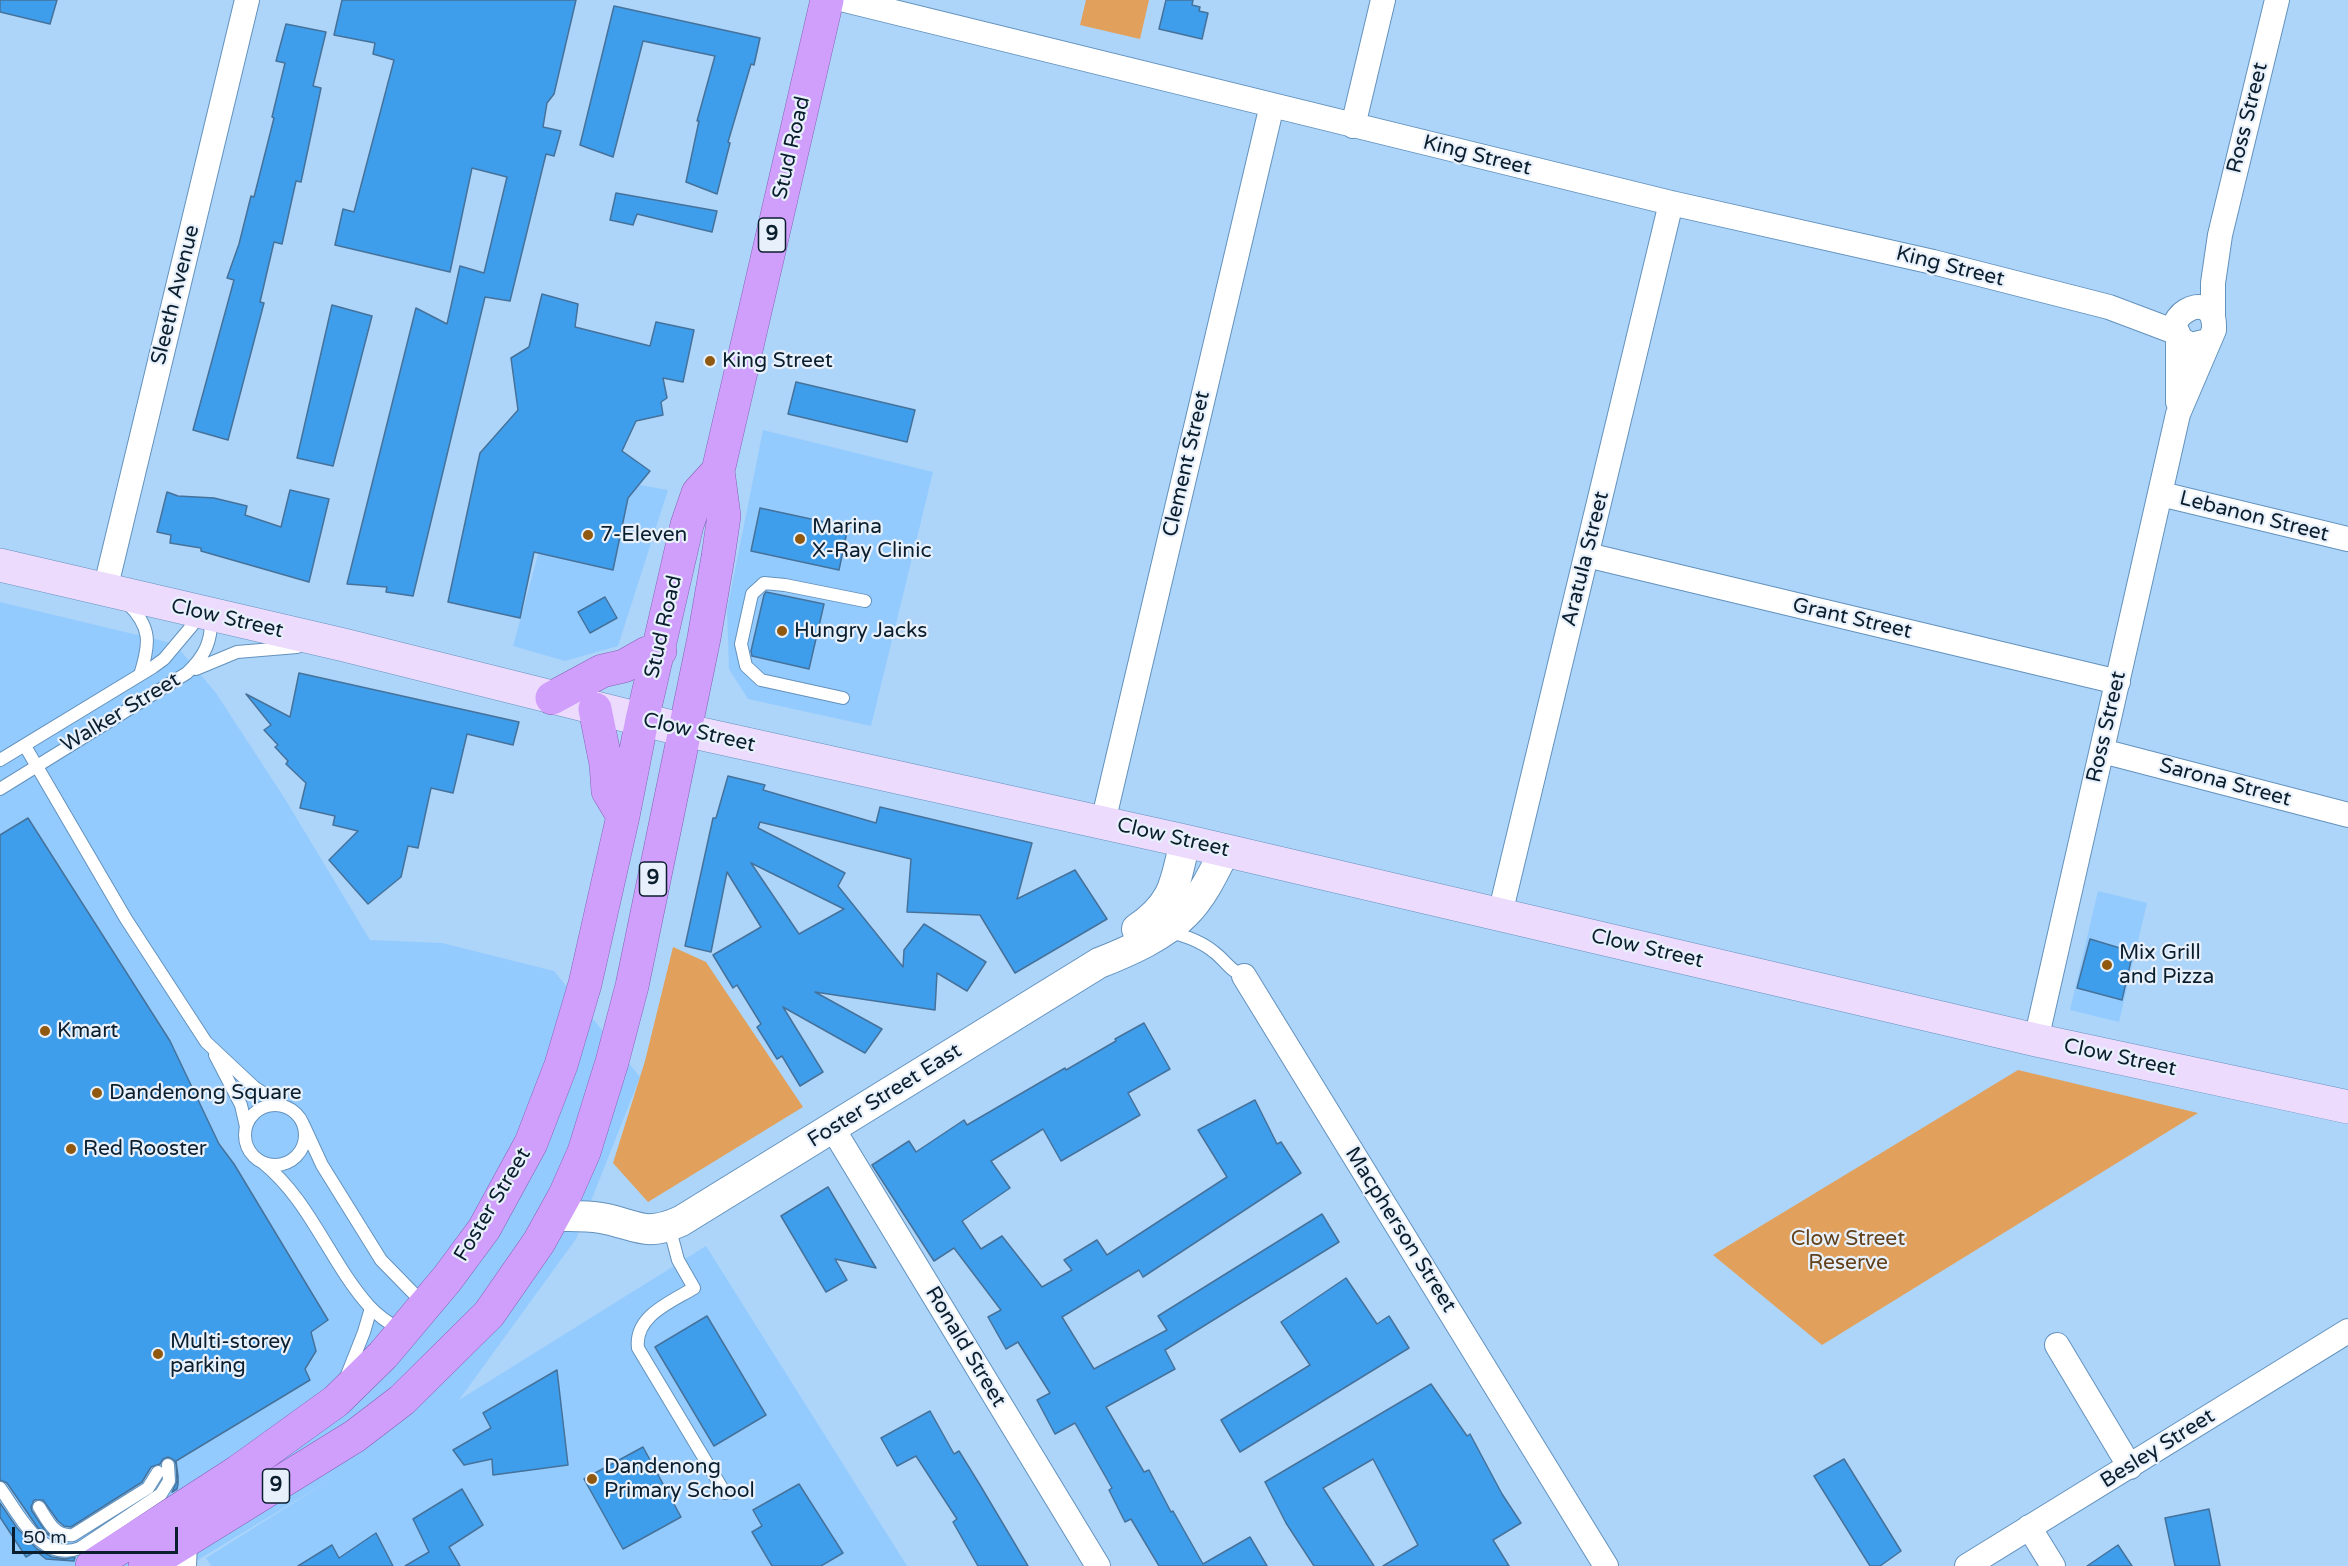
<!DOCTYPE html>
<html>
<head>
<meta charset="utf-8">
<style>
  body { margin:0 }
  #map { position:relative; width:2348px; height:1566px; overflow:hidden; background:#add4f9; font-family:"Varela Round",sans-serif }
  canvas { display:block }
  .scale { position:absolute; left:12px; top:1527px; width:166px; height:27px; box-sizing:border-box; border:3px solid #0b1e2e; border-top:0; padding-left:8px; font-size:18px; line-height:21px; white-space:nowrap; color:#0b1e2e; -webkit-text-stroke:4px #e8f1fb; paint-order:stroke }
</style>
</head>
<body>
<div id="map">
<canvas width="2348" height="1566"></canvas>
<div class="scale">50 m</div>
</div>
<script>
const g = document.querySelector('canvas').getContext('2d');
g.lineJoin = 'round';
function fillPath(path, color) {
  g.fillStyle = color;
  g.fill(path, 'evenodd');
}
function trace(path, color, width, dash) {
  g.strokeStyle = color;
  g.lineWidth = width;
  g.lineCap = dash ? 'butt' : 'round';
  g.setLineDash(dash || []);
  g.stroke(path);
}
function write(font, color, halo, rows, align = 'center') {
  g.font = font + ' "Varela Round",sans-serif';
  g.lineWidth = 4.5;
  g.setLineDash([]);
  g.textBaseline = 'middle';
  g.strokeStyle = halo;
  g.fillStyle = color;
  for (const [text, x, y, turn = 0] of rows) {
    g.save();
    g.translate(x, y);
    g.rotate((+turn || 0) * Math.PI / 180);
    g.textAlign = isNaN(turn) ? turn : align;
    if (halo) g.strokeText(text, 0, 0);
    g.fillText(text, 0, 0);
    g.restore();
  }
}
const built = new Path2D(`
  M763,430L933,472L871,726L748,699L729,669L727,610Z
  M561,471L668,490L618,646L565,661L513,646Z
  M0,602L175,644L216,693L285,799L370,940L442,943L554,971L640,1077L576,1239L459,1400L706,1246L907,1566H211L206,1558L333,1478L188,1566H0Z
  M2098,891L2147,903L2119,1022L2070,1010Z`);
const green = new Path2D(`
  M1086,0H1149L1140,39L1080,25Z
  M673,947L706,962L803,1107L648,1202L613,1163L645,1061Z
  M2018,1070L2198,1113L1822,1345L1713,1255Z`);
const building = new Path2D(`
  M0,0H57L50,24L0,12Z
  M342,0H576L554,94L547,103L543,127L561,131L554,156L546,154L510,301L485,297L413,596L386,592L387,587L347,584L416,308L447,324L460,266L484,273L507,177L472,168L450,272L335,245L343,209L354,212L394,60L373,54L375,43L334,35Z
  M1166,0H1193L1192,5L1200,7L1199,11L1208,13L1202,39L1159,29Z
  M614,6L760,38L754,65L751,64L728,142L730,143L717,194L686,182L699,121H697L715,56L643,41L613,157L580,145Z
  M286,24L326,32L313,86L321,88L301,182L296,181L282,244L274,242L260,302L264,303L228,440L193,430L234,280L227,278L239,244L251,196L254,197L274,118L272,117L285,63L276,61Z
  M616,193L717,211L712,232L637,214L633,225L610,220Z
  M542,294L578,304L575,327L650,346L656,322L694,330L683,382L663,378L667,398L661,402L663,415L636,421L622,451L650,471L628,498L613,570L534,552L520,618L448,602L480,453L518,410L511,358L529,347Z
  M332,305L372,316L333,466L297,458Z
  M796,382L915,410L907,442L788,414Z
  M290,490L329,499L309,582L201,551V548L170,543L171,535L157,532L167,492L178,496L214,498L247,506L245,515L281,527Z
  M760,508L848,527L839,570L751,551Z
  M766,592L824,604L809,669L752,656L751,651L764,595Z
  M605,597L617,618L590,633L578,612Z
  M299,673L519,722L513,745L467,734L453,793L431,788L418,848L408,846L401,877L368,904L329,860L358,831L333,825L335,816L300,808L306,783L286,764L288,761L275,747L278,745L264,730L271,725L246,694L290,717Z
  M728,776L765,785L763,790L876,823L880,807L1032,843L1017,899L1075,870L1107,919L1015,973L980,915L907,912L911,859L760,822L758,828L845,873L838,886L903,967L904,950L924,924L986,962L967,991L937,973L935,1010L815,992L882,1029L865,1053L783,1007L823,1072L800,1086L782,1056L777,1059L757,1027L761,1024L737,985L733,988L713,955L761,927L727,872L711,952L685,946L713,818H716ZM751,863L844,909L799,934Z
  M28,818L170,1041L219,1144L234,1164L328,1320L311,1332L316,1351L305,1369L310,1380L176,1461L178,1476V1484L177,1489L172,1492L177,1481L176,1464L174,1460L168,1457L163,1459L160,1464L151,1467L142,1482L71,1527L64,1526L58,1521L43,1500H34L31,1507L32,1511L46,1532L58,1541L38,1528L7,1483L0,1480V835Z
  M2090,939L2133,952L2122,1000L2077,988Z
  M1144,1023L1170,1069L1128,1093L1140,1115L1061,1161L1043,1129L991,1161L1010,1188L962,1221L981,1249L1002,1236L1042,1287L1072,1270L1064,1260L1097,1240L1107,1255L1227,1177L1198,1130L1255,1100L1277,1144L1281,1142L1301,1173L1143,1277L1139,1270L1062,1317L1094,1369L1167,1330L1158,1316L1322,1214L1339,1242L1165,1350L1175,1369L1106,1407L1144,1472L1149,1470L1171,1512L1173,1511L1203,1564L1250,1537L1267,1566H1159L1131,1519L1125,1522L1109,1490L1112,1488L1075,1423L1055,1434L1037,1400L1050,1393L1018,1342L1006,1349L988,1317L1001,1310L954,1248L934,1261L872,1165L909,1141L916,1152L964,1120L967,1125L1065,1068L1066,1070L1116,1041L1115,1039Z
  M828,1187L876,1268L835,1259L847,1280L826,1292L781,1216Z
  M1346,1278L1377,1324L1389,1316L1409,1348L1240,1452L1221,1420L1310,1365L1281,1322Z
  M707,1316L766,1415L714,1446L655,1347Z
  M557,1370L568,1465L493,1475L492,1459L464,1465L453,1450L491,1428L483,1413Z
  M1431,1384L1467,1436L1470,1434L1502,1494L1521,1523L1493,1540L1509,1566H1383L1418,1545L1373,1459L1323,1488L1374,1566H1314L1286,1523L1265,1482Z
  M930,1411L954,1454L959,1451L980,1485L1028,1566H978L953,1522L957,1519L916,1456L897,1466L881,1438Z
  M643,1447L681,1517L623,1549L584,1479Z
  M1844,1459L1901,1551L1880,1566H1870L1814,1476Z
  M799,1484L843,1553L821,1566H772L752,1532L762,1526L753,1510Z
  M462,1489L483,1525L449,1547L460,1566H405L429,1552L413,1519Z
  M0,1503L17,1528L37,1549L52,1557L65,1559L75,1557L74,1561L46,1559L36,1551L26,1557L0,1517Z
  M2209,1509L2220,1566H2175L2165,1518Z
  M376,1533L393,1566H298L332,1545L339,1558Z
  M2118,1545L2132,1566H2087Z`);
const service = new Path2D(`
  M127,603C152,627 150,644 140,675
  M196,669L237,652L297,647
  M843,698L761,680L746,666L741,644L752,594L764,583L785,585L865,601
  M25,746L126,919L206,1042L254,1087L283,1106
  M0,760L153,667L164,659L201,615
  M0,789L187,673C205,656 212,641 211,617
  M1170,932C1186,936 1201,941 1214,952C1225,960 1231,972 1244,976
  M215,1055L241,1105L246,1127
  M245 1135a30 30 0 1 1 60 0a30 30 0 1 1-60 0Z
  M304,1126L322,1165L381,1260L424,1304
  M262,1162C310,1200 329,1261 369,1306C378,1316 390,1324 402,1331
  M669,1226L678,1260L694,1288C671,1302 634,1316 638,1348L725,1493
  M347,1375L364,1332L371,1308
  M0,1488C19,1514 41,1563 80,1548L161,1494L169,1481L168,1465
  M39,1507C48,1521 54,1537 73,1535L148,1488L158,1472`);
const minor = new Path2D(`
  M845,0L1671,203L1933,262L2109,307L2178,333
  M1353,126L1383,0
  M2213,317V283L2220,235L2277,0
  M2178,402V334
  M2161,494L2348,539
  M1587,555L2118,682
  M105,590L247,0
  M2102,751L2348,815
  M1103,822L1272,105
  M1500,914L1671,203
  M1244,976L1606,1566
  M2036,1040L2178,414L2214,330C2217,280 2144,324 2191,345L2208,341
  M833,1129L1098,1566
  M2057,1345L2130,1467
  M2029,1527L2053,1566
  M184,1566L185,1541
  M1967,1566L2348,1331`);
const tertiary = new Path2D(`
  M1137,929C1175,903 1175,883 1185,841
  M554,1216C569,1216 585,1215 601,1218C636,1224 644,1238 681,1221L1099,963C1127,952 1164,936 1185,914C1203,896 1214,872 1225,850`);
const secondary = new Path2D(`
  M0,565L344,645L684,730L1185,841L2036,1040L2348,1107`);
const trunk = new Path2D(`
  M552,698L602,671L624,666L647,653L660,651
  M595,709L606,764L608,791L623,816
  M92,1566L239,1471L336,1401L383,1355L447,1279L484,1229L531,1143L561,1065L585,984L623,816L642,720L687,525L698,493L718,471
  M145,1566L355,1436L402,1400L489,1314L539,1242L565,1195L584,1152L612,1062L632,986L704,638L718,557L724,516L718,471L827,0`);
const markers = [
  [710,361,6,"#90590f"],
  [588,535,6,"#90590f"],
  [800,539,6,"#90590f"],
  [782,631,6,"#90590f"],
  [2107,965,6,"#90590f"],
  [45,1031,6,"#90590f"],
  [97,1093,6,"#90590f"],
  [71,1149,6,"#90590f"],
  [158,1354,6,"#90590f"],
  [592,1479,6,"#90590f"]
];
const shields = [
  [772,235,27],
  [653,879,27],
  [276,1486,27]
];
const shieldNames = [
  ["9",772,235],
  ["9",653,879],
  ["9",276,1486]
];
const streetNames = [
  ["Ross Street",2248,118,-76],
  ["Stud Road",792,148,-77],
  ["King Street",1477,156,14],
  ["King Street",1950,267,14],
  ["Sleeth Avenue",176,295,-76],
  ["Clement Street",1187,464,-77],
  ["Lebanon Street",2254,517,14],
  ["Aratula Street",1586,559,-76],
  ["Clow Street",227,619,13],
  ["Grant Street",1852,619,13],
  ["Stud Road",664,627,-77],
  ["Walker Street",121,713,-31],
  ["Ross Street",2107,727,-77],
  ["Clow Street",699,733,13],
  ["Sarona Street",2225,783,15],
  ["Clow Street",1173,838,13],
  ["Clow Street",1647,949,13],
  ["Clow Street",2120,1058,12],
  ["Foster Street East",885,1096,-32],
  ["Foster Street",493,1205,-59],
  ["Macpherson Street",1400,1230,58],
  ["Ronald Street",965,1347,59],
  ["Besley Street",2158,1449,-32]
];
const poiNames = [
  ["King Street",722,361],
  ["Marina",812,527],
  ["X-Ray Clinic",812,551],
  ["7-Eleven",600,535],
  ["Hungry Jacks",794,631],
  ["Mix Grill",2119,953],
  ["and Pizza",2119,977],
  ["Kmart",57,1031],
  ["Dandenong Square",109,1093],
  ["Red Rooster",83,1149],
  ["Multi-storey",170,1342],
  ["parking",170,1366],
  ["Dandenong",604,1467],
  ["Primary School",604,1491]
];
const parkNames = [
  ["Clow Street",1848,1239],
  ["Reserve",1848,1263]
];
fillPath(built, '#94cbfe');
fillPath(green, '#e1a15c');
fillPath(building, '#3f9eec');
trace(building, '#45729b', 1.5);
trace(service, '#6392bd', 14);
trace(minor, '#6392bd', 26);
trace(tertiary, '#6392bd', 32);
trace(secondary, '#6392bd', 34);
trace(trunk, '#8362b4', 34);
trace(service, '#fff', 12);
trace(minor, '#fff', 24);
trace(tertiary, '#fff', 30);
trace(secondary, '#eddbfe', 33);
trace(trunk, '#d09ffc', 33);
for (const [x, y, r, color] of markers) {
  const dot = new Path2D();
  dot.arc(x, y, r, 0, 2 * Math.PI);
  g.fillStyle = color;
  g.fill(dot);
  trace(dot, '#e8f1fb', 2);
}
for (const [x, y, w] of shields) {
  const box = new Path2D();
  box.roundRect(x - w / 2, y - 17, w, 34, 4.5);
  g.fillStyle = '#e8f1fb';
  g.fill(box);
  trace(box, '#0b1e2e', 1.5);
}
write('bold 20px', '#0b1e2e', null, shieldNames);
write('21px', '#0b1e2e', '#e8f1fb', streetNames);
write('21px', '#0b1e2e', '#e8f1fb', poiNames, 'left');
write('21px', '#62411b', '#e8f1fb', parkNames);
</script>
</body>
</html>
